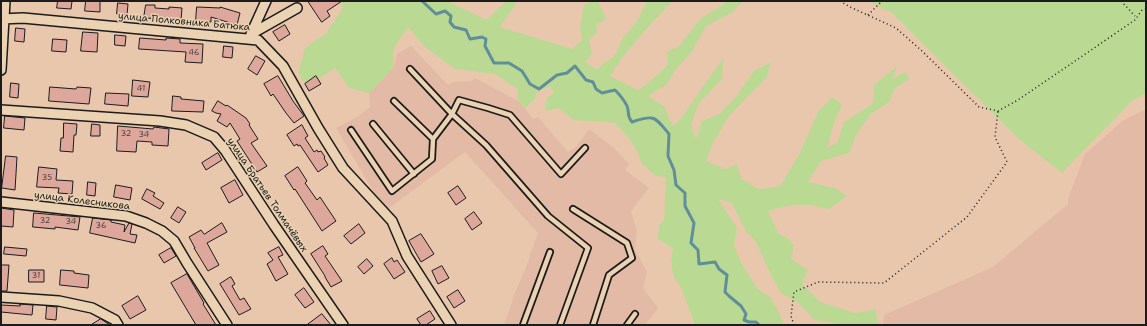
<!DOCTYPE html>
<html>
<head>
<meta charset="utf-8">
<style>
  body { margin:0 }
  #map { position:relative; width:1147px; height:326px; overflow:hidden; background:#e9c7ad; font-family:"Shantell Sans",sans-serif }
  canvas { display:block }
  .frame { position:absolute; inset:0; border:2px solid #1c1c1c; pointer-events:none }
</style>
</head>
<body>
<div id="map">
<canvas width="1147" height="326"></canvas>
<div class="frame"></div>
</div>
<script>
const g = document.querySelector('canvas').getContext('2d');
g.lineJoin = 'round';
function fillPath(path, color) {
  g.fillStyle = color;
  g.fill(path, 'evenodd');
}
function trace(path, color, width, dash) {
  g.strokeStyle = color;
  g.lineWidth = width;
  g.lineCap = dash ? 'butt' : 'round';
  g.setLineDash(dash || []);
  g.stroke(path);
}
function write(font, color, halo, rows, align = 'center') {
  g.font = font + ' "Shantell Sans",sans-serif';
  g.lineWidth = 3;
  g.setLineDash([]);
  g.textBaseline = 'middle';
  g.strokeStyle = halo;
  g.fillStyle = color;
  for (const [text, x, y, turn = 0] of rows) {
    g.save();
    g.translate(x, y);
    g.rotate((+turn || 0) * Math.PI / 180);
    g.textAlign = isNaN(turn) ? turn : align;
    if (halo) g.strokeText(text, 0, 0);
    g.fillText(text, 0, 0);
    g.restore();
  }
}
const built = new Path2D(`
  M411,46L448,85L454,82L471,81L475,78L520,102L533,119L538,117L568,152L576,147L589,129L614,148L629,164L625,170L649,188L631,211L637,231L635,250L647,272L643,288L658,308L645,325H504L511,305L514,295L525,270L538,233L465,152L385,211L336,128L359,116L370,107L369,93L394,67L397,54Z
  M1146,109V325H883L884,315L993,267L1068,204V199L1085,154L1124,120Z`);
const green = new Path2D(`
  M340,1H447L487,20L506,1H518L500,27L572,49L582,40L580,27L584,5L592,1H598L606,19L596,25L597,32L589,40L592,54L585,62L597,70L602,64L614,57L623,38L637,21L647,1H673L648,27L621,59L610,76L638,90L647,84L668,65L667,52L679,46L700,19L725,3L727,1H743L733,12L706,26L691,53L676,69L666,85L648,96L664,106L673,126L682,117L723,58L722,79L699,103L691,124L696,139L702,121L719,114L736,97L754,71L771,62L767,77L729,116L713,143L706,161L725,169L737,164L741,179L759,189L780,186L799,155L818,112L832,97L842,104L833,127L827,148L837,143L844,122L854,116L873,103L874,85L897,66L892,79L905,72L910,79L895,88L889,102L871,114L857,133L849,153L821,161L808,182L835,188L847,196L829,209C805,203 791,203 768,211L779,234L787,238L794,245L791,259L808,270L802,284L820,302L855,313L876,309L877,321L881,325H835L834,323L814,320L800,304L781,293L770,273L756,242L745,230L732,203L718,199L737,228L734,246L742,264L757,288L771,298L779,312L784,325H694V322L681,288L673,275L671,260L673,249L658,239L659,225L664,220L666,177L656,176L642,164L637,151L629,138L615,123L573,120L559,108L545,111L547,98L554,92L550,86L536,93L535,99L525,108L520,102L517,101L518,89L495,74L455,69L425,47L408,27L393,49L394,67L369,93L349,88L335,68L307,86L298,73L305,48L326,33L343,8Z
  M868,1H1146V93L1131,102L1062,173L1020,140L892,13Z`);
const stream = new Path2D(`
  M422,1L436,14L445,11L451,16L450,22L454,27L466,30L470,39L482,37L486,39L485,46L494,63H509L522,71L530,84L539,89L557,75L567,73L575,66L586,80L593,82L596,89L602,93L615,90C620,95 624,100 627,106C630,113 626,115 632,122C655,114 655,117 669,134L668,156L674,170L676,185L685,193V206L694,223L691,243L698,250L699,264L715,262L719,269L727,275L725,292L729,296L741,306L746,314L744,320L749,322H756L759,325`);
const building = new Path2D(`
  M58,1H72L71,9L57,8Z
  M86,1H100V12L85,11Z
  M308,1H342L327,11L330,16L322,22Z
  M118,3L128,4L127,15L117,14Z
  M146,5H155V8L169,9V7L182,8L181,20L144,18Z
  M197,7L220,8V7L240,13L237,25L211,17V22L196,21Z
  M285,25L290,34L279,41L273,32Z
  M16,28L25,29L24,42L15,41Z
  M83,32L98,33L97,52L81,51Z
  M115,35L126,36L125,46L115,45Z
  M140,38L166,40V38L180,39V43L203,44L202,63L185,62L186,52L139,49Z
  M53,39L67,40L66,52L52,51Z
  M224,46L233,47L232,58L223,57Z
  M256,56L265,61L257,75L248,69Z
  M278,76L293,101L304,116L294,123L286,113L273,94L271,96L264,84Z
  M316,76L321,84L309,91L305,84Z
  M133,80L150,82L148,97L132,96Z
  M11,83L19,84L18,98L10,97Z
  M50,87L76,89L77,87L91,88L89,104L49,101Z
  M106,93L129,94L128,106L105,104Z
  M173,96L181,97V99L204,101L203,112L172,111Z
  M218,101L226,106L227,105L246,118L250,124L249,125L258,139L251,143L267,166L257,172L237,141L240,139L230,123L227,127L217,121L221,114L216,113L212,111Z
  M5,116L25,118L24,130L4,128Z
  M64,123L77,124L76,135H74L73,152L60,151L61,138H63Z
  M92,124L100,125V136H91Z
  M302,125L308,136L305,138L314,152L317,150L318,152L321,151L325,157L324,158L328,165L318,172L300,145L298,146L297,144L294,146L287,135Z
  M118,126L153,129L154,127L169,129L168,146L152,145V142L137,141L136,152L117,151Z
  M218,153L222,160L206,170L202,163Z
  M6,156L17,157L15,190L2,188Z
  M39,167L57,169L56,180L73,181L72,194L58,193L59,188L37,187Z
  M298,167L307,181L305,183L317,200L320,197L336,221L322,231L295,189L294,190L285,176Z
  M235,180L243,195L229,203L221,188Z
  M88,182L96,183L95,196L87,195Z
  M116,185L132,188L130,200L114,197Z
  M458,186L466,198L456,205L448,193Z
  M147,189L155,193L153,196L164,203L160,209L142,199Z
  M178,207L186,212L179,223L171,218Z
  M1,208L14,210L13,227L1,226Z
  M474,212L482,223L472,230L465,219Z
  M34,213L80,217L78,230L55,227V229L33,227Z
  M93,218L111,220V222L125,225L124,232L129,223L132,224L130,234L137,235L135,243L90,233Z
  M222,223L227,232L207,243L219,265L208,271L194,248H195L189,237L201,230L204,234Z
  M359,224L365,233L351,244L344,236Z
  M421,234L434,254L421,262L409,241Z
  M323,246L328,254L325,256L342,281L331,287L325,277V276L311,254Z
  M5,247L27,249L26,256L4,254Z
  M279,247L283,255L278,257L288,274L276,281L267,264L273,260L268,253Z
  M171,248L176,256L164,263L159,255Z
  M392,258L394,262L397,260L405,272L394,279L384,264Z
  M367,259L373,266L364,274L358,267Z
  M1,265H9L7,291H1Z
  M442,266L449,278L438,284L432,271Z
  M29,270H44V282H29Z
  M61,270L74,271V273L89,275L88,288L60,285Z
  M187,274L204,303L203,304L216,325H196L171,283Z
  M231,277L235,284L232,286L240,300L244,298L251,309L239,315L220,284Z
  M304,288L314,302L305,308L295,295Z
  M458,290L465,301L454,308L447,297Z
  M138,296L146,310L130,319L122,306Z
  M20,304L33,305L32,315L1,312V305L20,306Z
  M47,306L57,307L56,320L46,319Z
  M430,311L435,319L426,325H421L417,319Z
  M322,314L331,325H307Z
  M101,319L110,325H91Z`);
const path = new Path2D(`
  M840,1L850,7L896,28L922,51L979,107L998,111L1018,100L1135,20L1142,10L1146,9
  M1121,1L1135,16
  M868,15L882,1
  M794,325L791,316L794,292L818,282L884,283L967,217L1007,162L995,137L998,111`);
const lane = new Path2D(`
  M394,101L433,139
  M373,124L414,174
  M351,130L392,191L432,159L433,139L452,114L410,69
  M573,209L627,243L632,258L609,275L593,325
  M523,325L550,252
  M560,325L588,248L548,216L486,145L452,114L459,100L488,108L510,115L561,174L585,148
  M627,325L635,314`);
const street = new Path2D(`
  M1,19L23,18L258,40L283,66L318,128L343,168L392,221L407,256L451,325
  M251,34L297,8
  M252,35L251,34L266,1
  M1,70L5,1
  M1,110L160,121L186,125L214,137L225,150L274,225L343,325
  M1,202L126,216L146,223L162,231L174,241L187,263L227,325
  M1,297L59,301L92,308L115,320L118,325`);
const numberNames = [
  ["46",194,53],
  ["41",141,89],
  ["32",126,134],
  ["34",144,135],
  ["35",47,178],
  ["32",45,221],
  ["34",71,222],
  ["36",101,226],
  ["31",36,276]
];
const streetNames = [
  ["улица Полковника Батюка",184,22,5],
  ["улица Братьев Толмачёвых",267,195,56],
  ["улица Колесникова",82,201,7]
];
fillPath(built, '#e2baa5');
fillPath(green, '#bada94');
trace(stream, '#608f99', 3);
fillPath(building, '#dea79c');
trace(building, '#1c1c1c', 1);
trace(lane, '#1c1c1c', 8);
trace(street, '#1c1c1c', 12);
trace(path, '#1c1c1c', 1.5, [1, 3]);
trace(lane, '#ead2b2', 4.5);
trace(street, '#ead2b2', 9);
write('8px', '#4c3f3c', null, numberNames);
write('10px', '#1c1c1c', '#ead2b2', streetNames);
</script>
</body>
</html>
